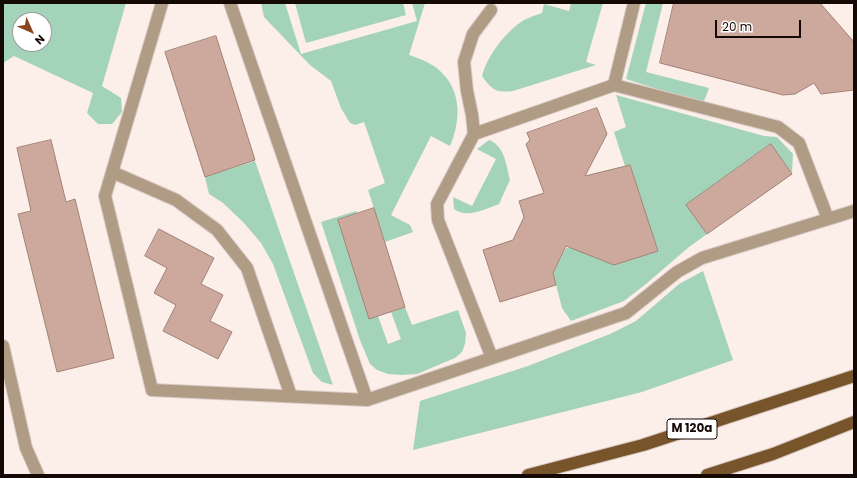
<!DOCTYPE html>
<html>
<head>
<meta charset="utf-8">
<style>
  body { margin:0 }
  #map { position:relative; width:857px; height:478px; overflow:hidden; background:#fceee8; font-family:Poppins,sans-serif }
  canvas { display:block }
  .frame { position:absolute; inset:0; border:4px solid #150906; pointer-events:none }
  .north { position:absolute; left:12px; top:12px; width:40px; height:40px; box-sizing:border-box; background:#fff; border:1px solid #a19d9b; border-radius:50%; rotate:135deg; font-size:11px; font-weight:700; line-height:16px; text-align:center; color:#150906 }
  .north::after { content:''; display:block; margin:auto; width:14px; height:18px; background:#8a451b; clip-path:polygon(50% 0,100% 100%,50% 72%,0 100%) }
  .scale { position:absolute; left:715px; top:20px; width:86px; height:18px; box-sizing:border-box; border:2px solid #150906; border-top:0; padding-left:5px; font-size:12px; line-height:14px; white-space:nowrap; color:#150906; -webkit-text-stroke:3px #fff; paint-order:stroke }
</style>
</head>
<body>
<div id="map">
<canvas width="857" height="478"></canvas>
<div class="frame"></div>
<div class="north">N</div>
<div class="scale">20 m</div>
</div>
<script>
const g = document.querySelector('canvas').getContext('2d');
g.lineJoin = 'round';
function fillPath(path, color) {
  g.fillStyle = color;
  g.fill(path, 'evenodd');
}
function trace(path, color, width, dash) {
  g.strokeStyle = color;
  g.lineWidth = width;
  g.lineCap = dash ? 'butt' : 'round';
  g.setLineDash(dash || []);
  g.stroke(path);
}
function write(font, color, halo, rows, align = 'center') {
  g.font = font + ' Poppins,sans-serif';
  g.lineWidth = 4;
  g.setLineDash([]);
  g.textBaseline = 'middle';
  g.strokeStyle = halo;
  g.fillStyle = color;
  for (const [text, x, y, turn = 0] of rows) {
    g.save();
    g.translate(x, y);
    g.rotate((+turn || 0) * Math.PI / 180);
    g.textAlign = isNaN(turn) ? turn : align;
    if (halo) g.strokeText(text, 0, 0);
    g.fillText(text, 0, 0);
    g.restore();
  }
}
const green = new Path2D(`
  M3,3H126L102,86L121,98L122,112L112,124H98L87,113L93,93L14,56L3,63ZM20,20H44V44H20Z
  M261,3H285L301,54L417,21L412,3H425L409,55C421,59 435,64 444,75C462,95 460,123 450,146L431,136L391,215L410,225L413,232L385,242L368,190L385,183L364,122L355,125L350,123L341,108L331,81L310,65L264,17Z
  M295,3H403L406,15L306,43Z
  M571,3H603L586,62L596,65L513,91C496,93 492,90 482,76C487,57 502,37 517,25C524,19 533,16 542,13L544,4L569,11Z
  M646,3H663L646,72L709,88L703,104L626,79Z
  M616,95L764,136L777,137L793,154L792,173L770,144L686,205L707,234L689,247L646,284L624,301L571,321L562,308L553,273L566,248H573L587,237L594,257L614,265L658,251L630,165L625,166L614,132L626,127Z
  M489,140C505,146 506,165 510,180L499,204C485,209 467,219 454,209L453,197L472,206L496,159L477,149Z
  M255,161L333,385L322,382L313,373L273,264L261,243L244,223L223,203L209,194L205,177Z
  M356,211L357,213L338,220L369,318L378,316L388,344L401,339L391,312L405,307L412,325L458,310L466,333L465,344L462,352L455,358L417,374L402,375L388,374L377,370L370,364L360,340L321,222Z
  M703,271L733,360L642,392L413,450L420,401L528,366L610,334L636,321L679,284Z`);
const building = new Path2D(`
  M674,3H820L854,42V90L821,94L814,83L795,94L783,95L660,63Z
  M216,36L255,160L205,177L165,52Z
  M597,108L607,134L585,176L630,165L658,251L614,265L566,246L553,273L556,285L500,302L483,250L513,240L524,217L519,201L544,193L526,144L530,140L527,133Z
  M51,140L66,202L75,199L114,358L57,372L18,214L31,211L17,148Z
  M771,144L792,174L707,234L686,205Z
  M374,208L405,307L369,319L338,220Z
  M159,229L214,258L201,284L223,295L210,321L232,332L218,359L163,331L176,305L154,293L167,268L145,256Z`);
const minor = new Path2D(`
  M162,3L105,196L152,390L367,400
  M230,3L367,400L626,313L677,272L702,258L854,211
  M614,85L634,3
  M474,134L472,115L467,91L464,62L473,34L491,10
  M112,172L176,200L217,230L247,268L291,396
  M3,346L26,448L38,475
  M492,358L438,220L437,204L474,134L614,85L778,127L799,143L828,219`);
const major = new Path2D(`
  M528,475L643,445L854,376
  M707,475L773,454L854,422`);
const shields = [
  [692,429,50]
];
const shieldNames = [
  ["M 120a",692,429]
];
fillPath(green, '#a3d4ba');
fillPath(building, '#cca99c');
trace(building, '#a18174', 1);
trace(minor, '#d7c9c4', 14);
trace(major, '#d7c9c4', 14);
trace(minor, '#b09b85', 12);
trace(major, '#78542a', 12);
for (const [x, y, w] of shields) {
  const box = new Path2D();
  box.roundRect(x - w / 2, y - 10, w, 20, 3);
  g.fillStyle = '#fff';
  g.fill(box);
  trace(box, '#150906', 1);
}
write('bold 12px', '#150906', null, shieldNames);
</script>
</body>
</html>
